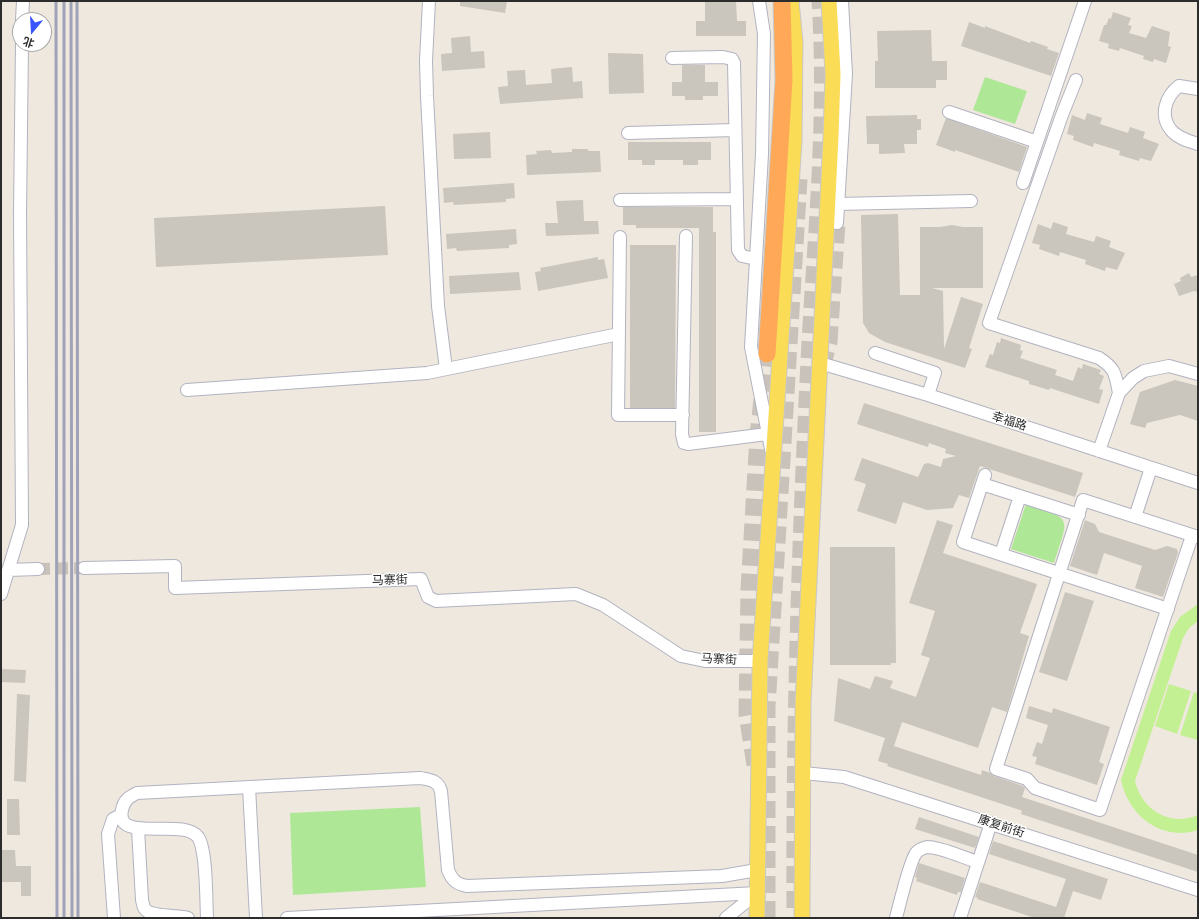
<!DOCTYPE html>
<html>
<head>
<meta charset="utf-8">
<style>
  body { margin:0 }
  #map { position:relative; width:1199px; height:919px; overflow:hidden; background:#efe8de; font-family:Jost,"Noto Sans SC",sans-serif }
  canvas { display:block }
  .frame { position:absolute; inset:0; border:2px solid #2c2c2c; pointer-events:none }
  .north { position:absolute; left:12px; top:12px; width:40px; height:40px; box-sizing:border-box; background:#fff; border:1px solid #ababab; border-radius:50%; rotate:198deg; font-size:11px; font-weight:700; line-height:16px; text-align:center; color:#2c2c2c }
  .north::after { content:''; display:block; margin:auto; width:14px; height:18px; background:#3a55ff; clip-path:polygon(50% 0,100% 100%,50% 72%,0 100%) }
</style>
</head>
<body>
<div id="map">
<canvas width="1199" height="919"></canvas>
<div class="frame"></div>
<div class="north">北</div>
</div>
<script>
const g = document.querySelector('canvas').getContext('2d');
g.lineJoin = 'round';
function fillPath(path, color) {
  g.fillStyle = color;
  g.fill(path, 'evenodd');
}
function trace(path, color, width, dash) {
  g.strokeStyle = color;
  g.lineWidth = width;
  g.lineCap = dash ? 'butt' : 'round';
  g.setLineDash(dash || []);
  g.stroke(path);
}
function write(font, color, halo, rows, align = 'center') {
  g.font = font + ' Jost,"Noto Sans SC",sans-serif';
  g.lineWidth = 3;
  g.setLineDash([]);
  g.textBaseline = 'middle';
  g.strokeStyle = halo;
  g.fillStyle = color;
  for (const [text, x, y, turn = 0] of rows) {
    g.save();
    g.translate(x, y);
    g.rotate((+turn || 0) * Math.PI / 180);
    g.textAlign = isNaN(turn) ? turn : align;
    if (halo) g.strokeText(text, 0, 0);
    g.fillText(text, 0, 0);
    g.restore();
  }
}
const green = new Path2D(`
  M985,77L1027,91L1015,124L973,110Z
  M1026,504C1074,520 1069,516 1054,563L1011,549Z
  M420,807L426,887L293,895L290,813Z`);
const pitch = new Path2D(`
  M1198,604V621L1189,628L1183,638L1135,781C1142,810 1170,827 1198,815V830C1161,842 1128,815 1121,780L1171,631L1180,617Z
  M1169,684L1191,691L1177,734L1155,726Z
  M1194,692L1198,694V740L1180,735Z`);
const building = new Path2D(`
  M460,1H507L505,13L460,6Z
  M705,1H736L737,21H746V36H696V21H705Z
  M1113,12L1131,18L1128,25L1132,26L1129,33L1146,38L1152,26L1170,32L1168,46L1171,47L1166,63L1154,59L1153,62L1143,59L1144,56L1120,48L1119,51L1108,48L1109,44L1099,41L1104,25H1106L1109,18L1111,19Z
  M969,22L985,28V26L1030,43L1031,41L1048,47L1047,49L1059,53L1051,76L961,46Z
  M931,30L932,61H947V80H936V88H875V61H878L877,31Z
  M470,36L471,52L484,51L485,68L442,71L441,54L452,53L451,38Z
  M608,53L643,54L644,93L609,94Z
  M682,65H705V82H718V96H703V100H685V96H672V82H682Z
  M572,67L573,82L582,81L583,98L500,104L498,87L508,86L507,71L525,70L526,85L552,83L551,69Z
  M1087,113L1102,118L1100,124L1128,133L1130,127L1145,132L1143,138L1159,144L1151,161L1140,158L1139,161L1119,155L1120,151L1094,143L1093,147L1073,140L1074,136L1067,134L1072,115L1085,120Z
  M917,115V119H921V130H917V144H904L905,153L879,154V144H867L866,116Z
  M946,118L1027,147L1019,172L955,150V152L936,145Z
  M490,132L491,158L454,159L453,134Z
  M628,142H711V160H698V165H683V160H655V165H642V160H628Z
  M572,149H588V151H600L601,172L527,175L526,155L537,154L536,151L551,150L552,153L572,152Z
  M514,183L515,198L506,199V202L454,205L453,202L444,203L443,188Z
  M583,200L584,221H598L599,234L546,236L545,223H558L556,201Z
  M385,206L388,255L156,267L154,218Z
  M623,207H713V232H716V432H699V228H636V225H623Z
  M898,214L900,295H920V227H940L952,225L963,227H983V288H932L943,291L944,349L961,297L983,304L969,348L972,349L965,368L885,342L869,333L863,323L861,215Z
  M1053,222L1068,227L1066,234L1094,242L1096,236L1111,241L1109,247L1125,253L1117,270L1106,267L1105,271L1085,264L1086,260L1060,252L1059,256L1039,249L1040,245L1032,243L1038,224L1051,229Z
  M516,229L517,244L509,245V248L457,251L456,248L447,249L446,234Z
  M630,245H676L675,408H630Z
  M598,257V260L604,259L608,278L538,291L535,272L541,271L540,268Z
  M519,272L521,290L450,294L449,276Z
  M1189,273L1191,277L1198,275V292L1194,291L1179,296L1174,284L1181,281L1180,278Z
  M1001,338L1021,345L1020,350L1023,351L1020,358L1057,370L1055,375L1073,381L1078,367L1082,369L1083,364L1101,370L1099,374L1104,376L1099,389L1103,390L1099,404L1050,388L1049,390L1029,384V381L985,367L990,354L993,355L997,342L1000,343Z
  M1175,380L1198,386V421L1180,415L1147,423L1145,428L1130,424L1140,392Z
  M864,403L1083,473L1075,497L980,466L969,498L959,495L953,508L927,510L903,502L896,524L857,511L866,484L854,480L862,458L918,477L924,464L928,463L941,467L943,459L956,456L945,453L946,449L929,443L928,447L857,424Z
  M937,520L953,525L943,553L1037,584L1020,633L1029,636L1007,712L992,707L978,748L902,722L894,746L981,775L982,770L990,773L994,776L1023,786L1025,788L1022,797L1198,855V872L1021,814L1022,811L1020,810L887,766L888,764L878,761L885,738L834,721L838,678L870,689L875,676L893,681L890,688L916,697L930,658L921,655L935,611L909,603Z
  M1085,520L1095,524L1099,532L1155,550L1167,546L1177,549L1178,553L1163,597L1135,588L1142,566L1104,553L1097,575L1070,566Z
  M830,547H895L896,663H891V665H830Z
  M1065,592L1094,601L1067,681L1039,672Z
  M1,669L26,670L25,683L1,682Z
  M17,694L30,695L26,782L14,781Z
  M1029,706L1052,713L1053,708L1110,727L1099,762L1104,764L1097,785L1035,764L1037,757L1032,756L1037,742L1042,744L1048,725L1026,718Z
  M7,799H19L20,835H7Z
  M919,817L979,837L975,848L915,829Z
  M993,841L1108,879L1101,900L1073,891L1064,918H1035L977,899L978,898L975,897L980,882L1056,907L1066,879L989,854Z
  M1,850H15L16,866H31V896H21V882H1Z
  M919,863L965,878L961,892H958L957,895L916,881L917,878L915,877Z`);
const minorTunnel = new Path2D(`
  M38,569L84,568`);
const highwayTunnel = new Path2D(`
  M822,367L829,342L837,223
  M755,765L747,714L749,590L758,436L767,354
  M795,908C794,725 800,543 809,361C815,241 828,121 820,1
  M767,918V707L799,179`);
const minor = new Path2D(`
  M429,1L426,61L427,96L438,306L446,369
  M759,1L764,34L762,154L751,347L771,449
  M22,20L23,1
  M672,58L723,57L732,59L734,63L738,250L742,256L756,259
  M1076,80L1062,115L989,323L1099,358C1116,369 1115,374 1119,393
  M1198,89L1179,86C1166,96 1159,115 1171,130C1177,138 1189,141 1198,144
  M949,112L1037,142
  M628,133L735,130
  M1023,183L1085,1
  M620,200L737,199
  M838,204L971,201
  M837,223L846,74L842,1
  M686,236L682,434L684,443L688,444L767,434
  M620,237L618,415H683
  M875,353L935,373L928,395
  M820,363L928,395L1198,483
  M187,390L427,373L619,334
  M1099,451L1119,393L1133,378L1144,371L1169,366L1198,374
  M985,475L963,542L1168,609
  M982,484L1079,515
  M1135,517L1151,468
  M1192,536L1100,810L1035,788L1027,779L996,769L1083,500L1198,537
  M1001,554L1020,496
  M84,568L175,566V588L421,579L428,597L436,601L576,594L603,605L681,656L705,661H760
  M8,570L38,569
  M1,594L22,525L20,213L22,44
  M803,773L844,777L1198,890
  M249,787L256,918
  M138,829L142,900C143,903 143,907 145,909C150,917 178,915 188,918
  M114,918L108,834L113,819L121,815
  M207,918C206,900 207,850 198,837C183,817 115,844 122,810C124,800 129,797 137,793L420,778C430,780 438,780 441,791L448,870C452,880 456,884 467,886L722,876L757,870
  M287,918L757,893
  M726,918L757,893
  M896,918C899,906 910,861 916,853C919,849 923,848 927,847C941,847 964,858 978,862
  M960,918L991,823`);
const major = new Path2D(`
  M757,918L760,661L794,141L795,42L791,1
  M802,918L803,703L831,136L833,74L829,1`);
const highway = new Path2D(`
  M767,354L784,80L782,1`);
const rail = new Path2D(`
  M56,1L57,918
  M64,1V918
  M71,1L72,918
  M77,1L78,918`);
const streetNames = [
  ["幸福路",1009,422,18],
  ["马寨街",390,581,-2],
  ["马寨街",719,660,3],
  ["康复前街",1001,827,18]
];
fillPath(green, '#aee897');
fillPath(pitch, '#c3f092');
fillPath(building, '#cac5bd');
trace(minorTunnel, '#c8c2ba', 12, [12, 6]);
trace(highwayTunnel, '#c8c2ba', 17, [17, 8]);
trace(minor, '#b2b3c0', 14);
trace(major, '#c8c8c8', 17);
trace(highway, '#c8c8c8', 19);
trace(minor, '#fff', 12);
trace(major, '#fadc57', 15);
trace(highway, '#ffa958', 17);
trace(rail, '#a0a2b8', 3);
write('12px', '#2c2c2c', '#fff', streetNames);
</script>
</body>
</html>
